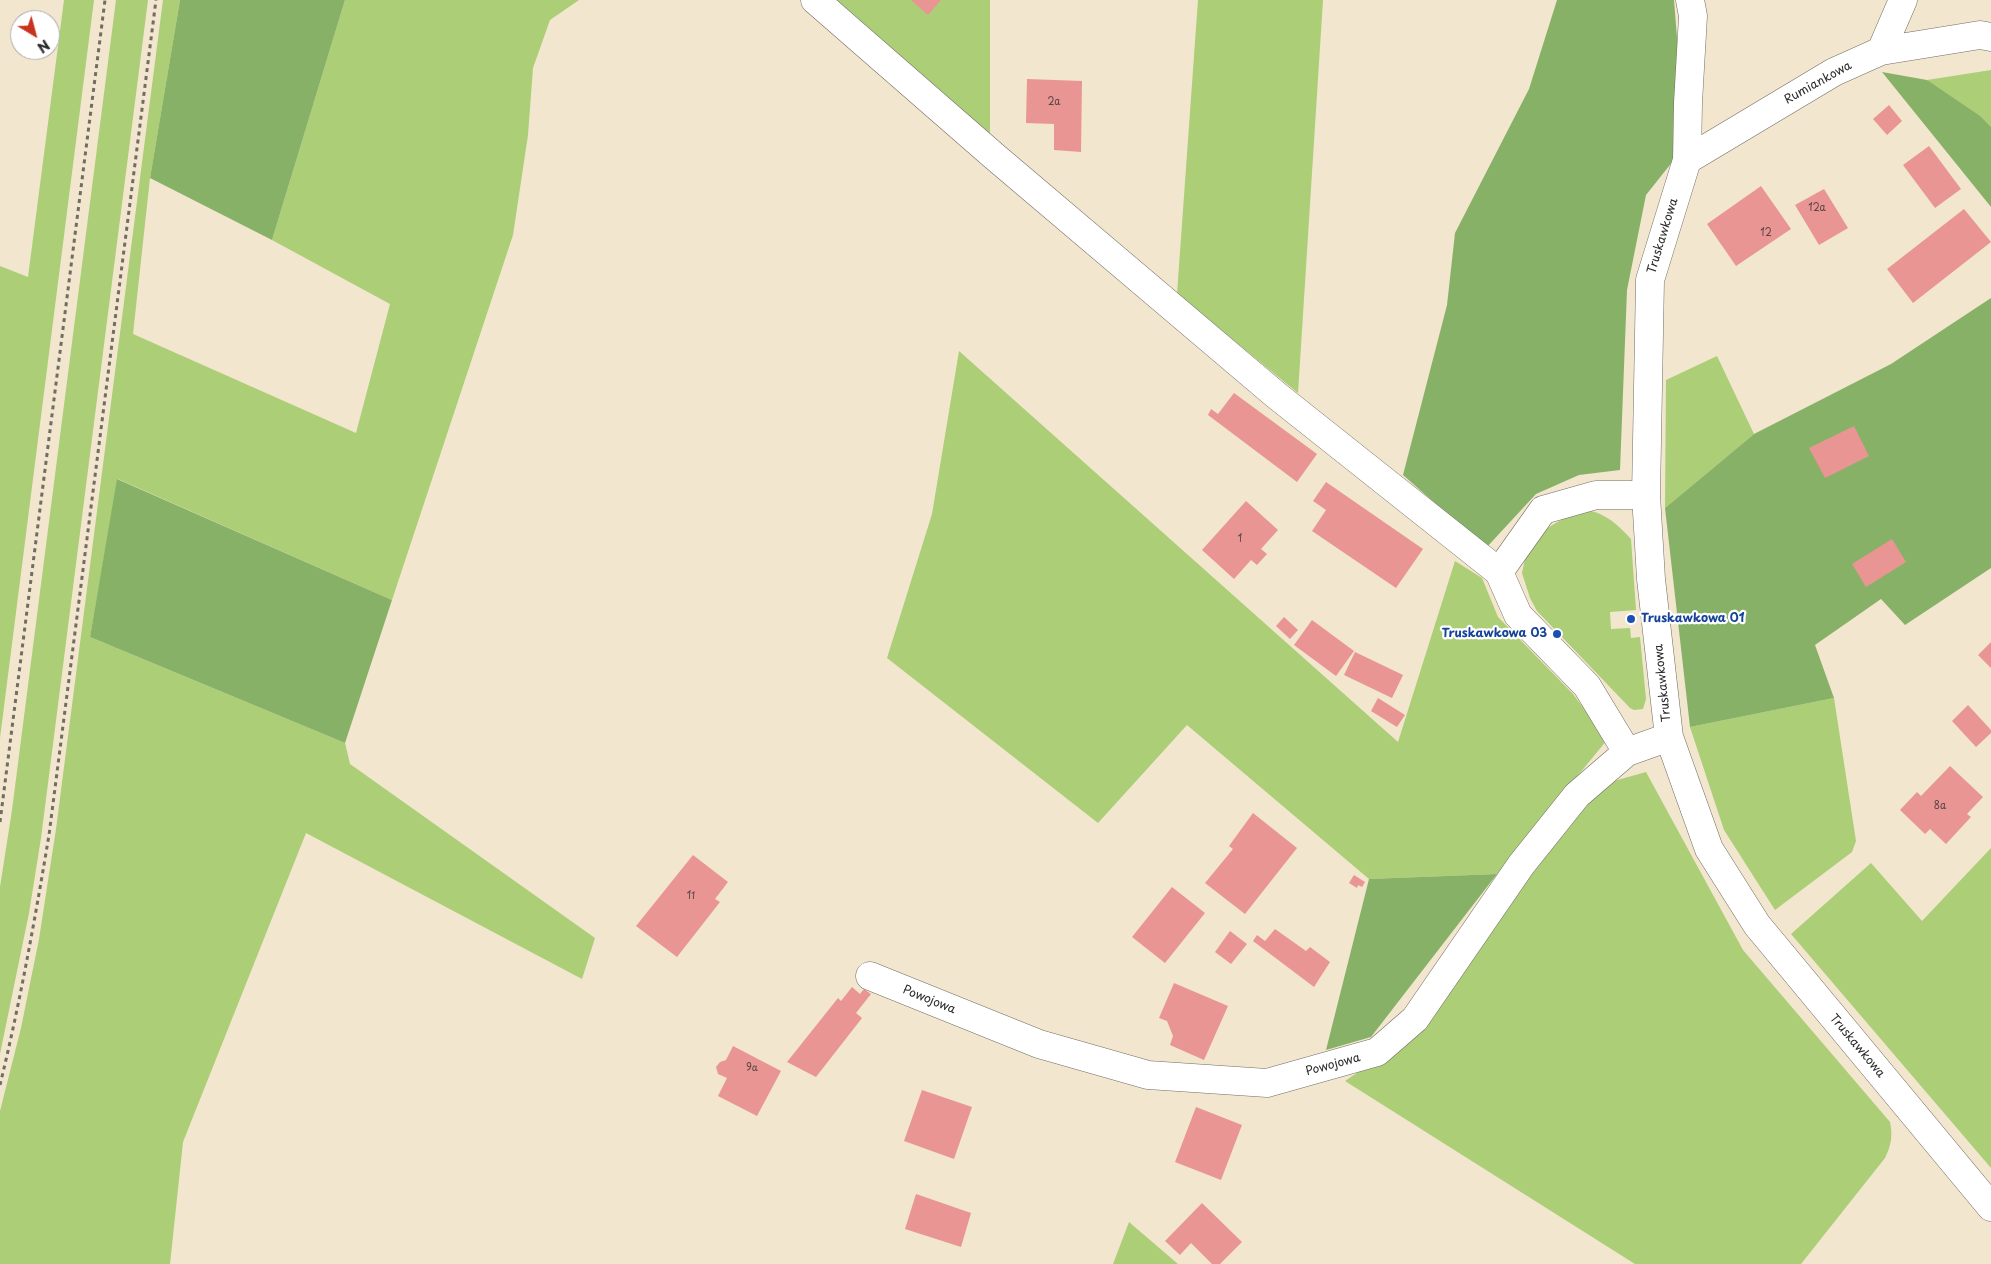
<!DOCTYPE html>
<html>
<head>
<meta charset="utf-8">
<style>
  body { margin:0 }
  #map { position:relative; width:1991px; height:1264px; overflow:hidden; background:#f2e6ce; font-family:"Playpen Sans",sans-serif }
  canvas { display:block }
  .north { position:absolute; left:10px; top:10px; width:50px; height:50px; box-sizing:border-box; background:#fff; border:1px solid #aaa; border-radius:50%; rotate:143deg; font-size:14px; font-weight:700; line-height:20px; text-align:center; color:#2b2b2b }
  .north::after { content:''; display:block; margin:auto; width:18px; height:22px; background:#c8321e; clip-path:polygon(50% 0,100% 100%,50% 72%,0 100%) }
</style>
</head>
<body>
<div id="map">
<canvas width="1991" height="1264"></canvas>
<div class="north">N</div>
</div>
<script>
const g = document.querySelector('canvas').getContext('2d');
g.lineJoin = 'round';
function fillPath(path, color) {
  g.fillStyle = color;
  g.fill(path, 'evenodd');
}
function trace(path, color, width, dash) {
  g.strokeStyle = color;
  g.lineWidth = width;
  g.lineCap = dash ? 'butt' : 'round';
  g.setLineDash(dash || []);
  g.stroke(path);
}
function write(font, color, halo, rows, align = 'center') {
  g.font = font + ' "Playpen Sans",sans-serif';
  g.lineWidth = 4.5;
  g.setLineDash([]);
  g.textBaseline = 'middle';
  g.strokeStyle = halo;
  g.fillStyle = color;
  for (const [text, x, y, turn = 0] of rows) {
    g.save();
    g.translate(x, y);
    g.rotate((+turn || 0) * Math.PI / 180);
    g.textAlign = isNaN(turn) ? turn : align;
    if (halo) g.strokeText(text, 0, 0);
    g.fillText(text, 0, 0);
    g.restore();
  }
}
const green = new Path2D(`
  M64,0H94L0,738V266L28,277Z
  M116,0H148L41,838L29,913L0,1054V887L12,810Z
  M163,0H180L150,178L133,334L356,433L390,304L272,240L345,0H579L550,20L533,68L528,135L513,235L392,600L118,479L90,637L345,743L350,764L595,938L582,979L306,833L183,1142L170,1264H0V1111L21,1028L39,939L56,829Z
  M827,0H990V139Z
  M1198,0H1323L1298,393L1177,294Z
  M1991,70V140L1927,80Z
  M959,351L1398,742L1455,561L1482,578L1498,617L1573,694L1607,740L1497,874L1369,879L1187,725L1098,823L887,658L932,514Z
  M1717,356L1754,434L1665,508L1666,380Z
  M1591,511C1608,515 1620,527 1631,539L1636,610L1610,612L1611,629L1630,628L1631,638L1640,637L1646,699L1643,709L1634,710L1630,708L1537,611L1530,598L1522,573L1525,559L1541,534L1549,527L1566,517Z
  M1834,698L1856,841L1852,852L1775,910L1724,830L1690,727Z
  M1646,772L1743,950L1890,1122C1893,1136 1891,1146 1885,1158L1801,1264H1635L1345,1081L1427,1026L1541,857L1607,783Z
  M1991,848V1168L1791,934L1871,863L1922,921Z
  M1129,1222L1178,1264H1113Z`);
const forest = new Path2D(`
  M180,0H345L272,240L150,178Z
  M1557,0H1674L1681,88L1677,156L1646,195L1627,290L1620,470L1579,475L1536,494L1486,548L1403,475L1447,305L1455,233L1529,89Z
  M1882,72L1927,80L1980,116L1991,127V207Z
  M1991,298V568L1905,625L1881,599L1815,645L1834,698L1690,727L1665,508L1754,434L1891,364Z
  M117,479L392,600L345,743L90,637Z
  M1497,874L1371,1037L1326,1050L1369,879Z`);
const building = new Path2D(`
  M911,0H941L928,15Z
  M1027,79L1082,81L1081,152L1054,150V124L1026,123Z
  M1889,105L1902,121L1887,135L1873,119Z
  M1929,146L1961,189L1935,208L1903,165Z
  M1761,186L1791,229L1736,266L1707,224Z
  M1824,189L1848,228L1819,245L1795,205Z
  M1964,209L1991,242L1913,303L1887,269Z
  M1234,393L1317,454L1297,482L1208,415L1211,409L1218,414Z
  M1854,426L1869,456L1825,478L1809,448Z
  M1326,482L1423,549L1396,588L1312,531L1326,510L1313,501Z
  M1246,501L1278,530L1261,549L1267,554L1257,565L1251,560L1234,579L1202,550Z
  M1892,539L1906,562L1866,587L1852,564Z
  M1284,617L1298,630L1290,639L1276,626Z
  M1312,620L1354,651L1336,676L1294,645Z
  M1991,642V668L1978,655Z
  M1355,652L1403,675L1392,698L1344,675Z
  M1378,698L1405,715L1397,727L1371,711Z
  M1968,705L1991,730V733L1976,747L1952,721Z
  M1950,766L1983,797L1967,814L1971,817L1946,844L1930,829L1925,834L1900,810L1917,792L1921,796Z
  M1253,813L1297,848L1245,914L1205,883L1233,849L1229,846Z
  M693,855L728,882L715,899L720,902L677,957L636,926Z
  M1354,875L1365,882L1362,887L1358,885L1357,888L1349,883Z
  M1172,887L1205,913L1165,963L1132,937Z
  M1275,929L1306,951L1310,947L1330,962L1314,987L1253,941L1257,935L1265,941Z
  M1230,931L1247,944L1231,964L1215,952Z
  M1174,983L1228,1006L1204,1060L1170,1045L1173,1036L1167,1021L1159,1018Z
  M852,987L860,994L864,989L871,994L856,1013L862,1018L816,1077L787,1062L838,998L841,1001Z
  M733,1046L781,1071L757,1116L718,1096L727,1078L718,1074L716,1067L720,1062L726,1060Z
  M922,1090L972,1107L954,1159L904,1141Z
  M1196,1107L1242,1125L1221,1180L1175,1162Z
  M916,1194L971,1213L961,1247L905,1229Z
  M1202,1203L1242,1242L1220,1264H1212L1191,1243L1180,1255L1165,1241Z`);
const path = new Path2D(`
  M0,822L105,0
  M0,1085C20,1003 35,919 49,835L156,0`);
const street = new Path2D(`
  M815,0L994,156L1276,395L1499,572
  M1690,0L1693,16L1688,103L1687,160L1650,280L1646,495L1651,579L1669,737L1709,849L1757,925L1991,1207
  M1881,51L1903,0
  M1687,160L1834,72L1881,51L1980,35L1991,37
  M1627,752L1587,686L1518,615L1499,572L1543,510L1596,495H1646
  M870,976L1039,1044L1148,1075L1267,1083L1377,1052L1415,1019L1521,865L1577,795L1627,752L1669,737`);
const markers = [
  [1631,619,5,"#1a4fb4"],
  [1557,634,5,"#1a4fb4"]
];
const numberNames = [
  ["2a",1054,102],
  ["12a",1817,208],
  ["12",1766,233],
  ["1",1240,539],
  ["8a",1940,806],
  ["11",691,896],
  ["9a",752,1068]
];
const streetNames = [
  ["Rumiankowa",1818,83,-29],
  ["Truskawkowa",1663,236,-73],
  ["Truskawkowa",1663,683,-96],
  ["Powojowa",929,1000,22],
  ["Truskawkowa",1857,1046,50],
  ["Powojowa",1333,1065,-15]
];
const transitNames = [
  ["Truskawkowa 01",1641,619],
  ["Truskawkowa 03",1547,634,"right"]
];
fillPath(green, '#abce77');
fillPath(forest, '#88b168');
fillPath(building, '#e99593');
trace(street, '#716c64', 29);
trace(path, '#716c64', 3, [4, 4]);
trace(street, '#fff', 28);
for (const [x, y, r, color] of markers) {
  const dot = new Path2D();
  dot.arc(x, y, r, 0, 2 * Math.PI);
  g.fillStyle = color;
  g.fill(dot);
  trace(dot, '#fff', 2);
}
write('10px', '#5a4645', null, numberNames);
write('12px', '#2b2b2b', '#fff', streetNames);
write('bold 12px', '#164399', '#fff', transitNames, 'left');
</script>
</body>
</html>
